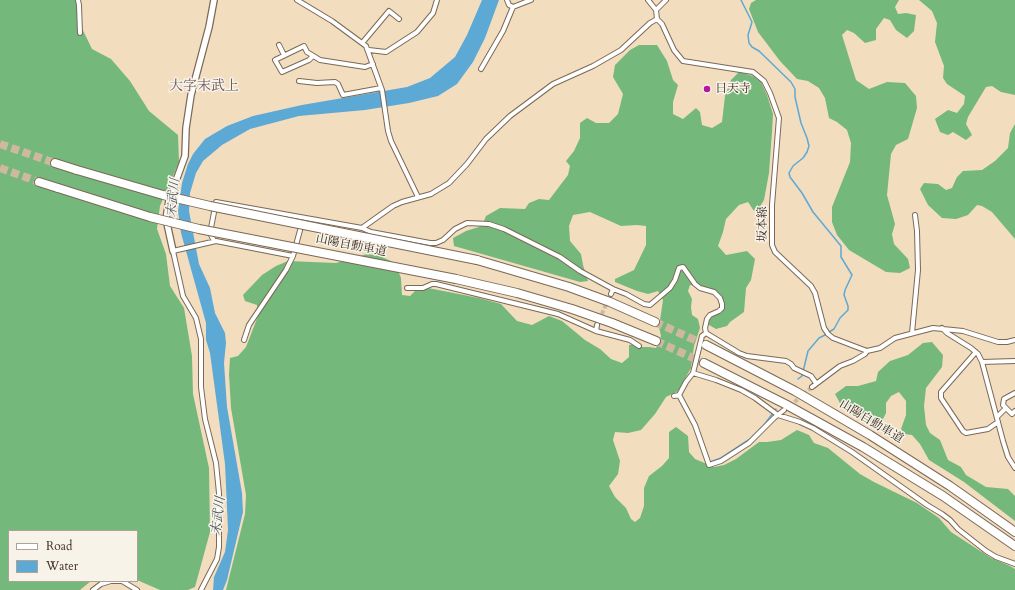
<!DOCTYPE html>
<meta charset="utf-8">
<style>
body{margin:0}
#map{position:relative;width:1015px;height:590px;overflow:hidden;background:#f3ddbf;font-family:Cardo,serif}
canvas{display:block}
.legend{position:absolute;left:8px;top:530px;width:130px;height:52px;box-sizing:border-box;background:#f7f3e8;border:1px solid #aca397;margin:0;padding:5px 7px;list-style:none;font-size:12px;color:#3b2a1e}
.legend li{display:flex;align-items:center;gap:8px;height:20px}
.legend b{width:20px;border:1px solid #aca397}
</style>
<div id="map">
<canvas width="1015" height="590"></canvas>
<ul class="legend">
<li><b style="height:5px;background:#fff"></b>Road</li>
<li><b style="height:11px;background:#5da9d5"></b>Water</li>
</ul>
</div>
<script>
const c = document.querySelector('canvas').getContext('2d');
c.lineJoin = 'round';
function fill(path, color) {
  c.fillStyle = color;
  c.fill(path, 'evenodd');
}
function shape(rows) {
  const path = new Path2D();
  for (const r of rows) {
    path.moveTo(r[0], r[1]);
    for (let i = 2; i < r.length; i += 2) path.lineTo(r[i], r[i + 1]);
  }
  return path;
}
function trace(path, color, width, dash) {
  c.strokeStyle = color;
  c.lineWidth = width;
  c.lineCap = dash ? 'butt' : 'round';
  c.setLineDash(dash || []);
  c.stroke(path);
}
function write(font, color, halo, rows, align = 'center') {
  c.font = font + ' Cardo,"Noto Serif JP",serif';
  c.lineWidth = 3;
  c.setLineDash([]);
  c.textBaseline = 'middle';
  c.strokeStyle = halo;
  c.fillStyle = color;
  for (const [text, x, y, turn = 0] of rows) {
    c.save();
    c.translate(x, y);
    c.rotate((+turn || 0) * Math.PI / 180);
    c.textAlign = isNaN(turn) ? turn : align;
    if (halo) c.strokeText(text, 0, 0);
    c.fillText(text, 0, 0);
    c.restore();
  }
}
fill(shape([
 [0,0,76,0,78,20,92,49,111,59,130,81,149,111,178,135,179,162,160,206,157,229,166,254,170,286,184,308,192,356,193,394,209,468,210,532,195,587,188,590,160,590,137,580,137,531,9,531,9,581,91,581,80,590,0,590],
 [756,0,899,0,895,7,898,14,906,13,916,15,914,31,907,38,896,30,890,20,884,18,876,29,876,40,865,43,854,33,847,30,842,35,856,80,869,89,887,82,905,83,916,96,917,108,908,139,896,145,891,154,887,195,895,224,892,234,894,244,908,259,910,268,900,273,886,272,849,250,837,235,832,222,832,207,850,162,851,143,847,130,837,122,829,118,825,98,819,88,808,81,797,79,780,61,758,32,749,9,751,3],
 [919,0,1015,0,1015,95,1001,92,992,86,986,87,968,117,966,124,972,135,966,140,953,132,948,135,940,132,935,119,948,110,957,113,964,104,965,96,947,84,943,78,944,66,935,42,937,23,932,11],
 [639,45,657,45,667,61,673,80,678,85,673,102,673,114,683,119,696,108,700,112,702,125,712,128,722,122,725,96,731,80,739,72,753,76,761,82,767,95,773,114,772,132,769,173,764,200,759,208,754,211,748,202,739,205,726,219,723,232,718,246,726,255,747,251,755,259,751,280,746,288,744,312,730,322,727,326,716,329,709,325,709,319,722,311,725,304,720,295,710,288,690,285,688,291,692,299,691,307,692,315,698,319,700,328,694,346,691,368,678,391,666,397,655,414,641,430,628,433,615,432,613,440,620,461,618,474,609,486,615,497,626,508,631,519,635,522,640,518,644,506,644,488,649,476,662,466,669,458,669,432,676,427,688,436,689,452,695,459,714,467,724,465,736,459,759,442,767,442,781,440,797,430,809,435,814,443,828,448,860,474,874,482,917,503,939,518,951,532,991,558,1010,566,1015,569,1015,590,226,590,245,514,246,495,231,408,229,374,230,358,238,356,246,347,258,316,257,305,245,301,243,295,262,275,276,266,288,261,336,263,367,254,380,256,395,263,401,278,402,295,410,296,415,291,428,288,479,298,501,304,517,321,532,325,549,316,562,321,585,340,600,349,611,359,622,363,629,357,629,345,634,344,641,347,649,347,656,348,661,336,659,327,663,300,658,291,648,294,637,291,615,282,615,279,634,270,646,245,646,226,637,225,621,226,590,212,573,215,569,226,570,241,581,254,583,265,588,281,580,282,454,246,453,238,466,231,482,226,486,216,500,208,525,209,529,203,539,199,549,200,568,175,570,166,566,161,574,151,580,138,580,123,587,118,596,123,609,123,618,114,623,94,613,77,615,65,630,50],
 [1015,124,1015,239,992,212,982,206,977,205,968,215,956,219,942,218,928,205,920,189,924,183,938,184,946,190,952,188,957,177,963,171,982,170,995,161,1008,148,1010,133],
 [932,342,943,355,942,367,926,388,924,406,926,425,930,433,940,440,948,460,961,467,966,475,986,487,1008,489,1015,496,1015,521,964,482,929,460,920,444,912,435,904,434,901,429,906,415,906,401,899,392,891,396,886,403,886,413,881,423,872,424,842,407,835,394,846,386,858,386,876,381,878,372,890,361,908,355,923,343]
]), '#74b87b');
fill(shape([
 [482,0,499,0,485,38,473,62,457,84,438,96,409,103,365,110,299,116,250,129,222,145,203,161,196,173,190,193,189,211,199,264,210,288,215,313,225,333,226,343,224,363,227,407,242,493,243,512,227,580,223,590,213,590,214,577,225,552,228,530,225,464,210,353,206,340,206,323,181,233,178,211,182,183,188,164,193,154,205,139,227,126,253,116,302,105,407,87,430,78,455,57,467,35]
]), '#5da9d5');
trace(shape([
 [741,0,752,22,748,35,749,43,752,47,759,51,791,82,795,89,795,97,801,123,807,138,809,146,807,152,803,158,793,166,789,173,790,177,802,193,813,212,841,246,841,257,852,275,845,290,844,295,848,306,848,310,840,318,834,329,829,332],
 [798,379,802,376,808,351,819,338,825,335],
 [710,462,721,458,750,439,764,425,776,409]
]), '#5da9d5', 1.5);
trace(shape([
 [597,325,608,300],
 [790,406,812,387]
]), '#ceb99f', 4, [4, 2]);
trace(shape([
 [0,144,55,163],
 [0,168,39,182],
 [655,322,706,345],
 [656,341,704,363]
]), '#ceb99f', 8, [8, 4]);
const minor = shape([
 [78,0,79,5,80,33],
 [297,0,332,21,366,46,382,90,388,131,391,141,418,197],
 [507,0,509,5,513,7,531,0],
 [648,0,656,10,657,19,662,24,674,50,683,61,753,72,764,81,770,93,779,118,772,205,772,245,775,252,811,286,815,293,824,328,828,334,833,338,867,351,880,348,895,338,933,328,963,331,998,342,1007,342,1015,340],
 [656,10,666,0],
 [363,42,389,11,399,19],
 [279,45,284,55],
 [369,50,386,52,417,32,433,13,437,0],
 [313,56,309,60,282,72,275,60,304,46,307,52,320,60,365,67,373,64],
 [481,69,503,31,513,7],
 [299,81,317,83,335,82,338,84,343,95,381,88],
 [362,228,393,206,402,202,431,194,449,183,467,164,486,139,510,116,553,84,593,66,621,50,650,23,657,19],
 [214,241,210,233,216,202,362,228,371,232,430,243,436,243,443,240,455,229,467,223,489,224,504,229,560,257,580,271,613,289],
 [407,288,423,288,432,284,436,284,558,314,596,331],
 [611,294,613,289,626,294,644,304,650,305,670,288,675,280,679,268,683,267,695,284,700,288,714,292,720,298,722,304,722,308,719,311,710,315,707,319,705,328,706,333],
 [597,325,596,331,630,340,639,346],
 [942,328,947,333,971,348,978,354,982,362,1003,441,1008,457,1015,468],
 [912,333,918,270,917,231,915,215],
 [244,340,249,325,286,270,293,256,302,223],
 [976,352,941,392,941,398,963,431,966,433,988,429,998,422],
 [982,362,1015,361],
 [693,373,716,380,741,390,755,398,778,415,800,422,813,428,852,452,927,505,942,514,950,520,958,529,986,551,996,557,1015,564],
 [812,387,840,366,853,361,865,354,867,351],
 [679,395,686,382,693,373,702,336,706,333,739,353,747,356,786,361,791,364,794,368,811,376,816,383],
 [674,396,679,395,695,425,709,465,721,461,749,443,774,418,784,410],
 [1006,408,1012,414,1015,411],
 [997,417,1006,408,1003,405,1004,399,1015,393],
 [93,590,101,584,111,581,122,581,137,590],
 [201,590,217,559,219,547,219,493,216,463,205,419,201,387,201,339,196,318,183,296,173,251,216,241,293,256]
]);
const tertiary = shape([
 [173,251,166,219,169,200,185,156,186,128,191,95,209,27,214,0]
]);
const motorway = shape([
 [55,163,77,170],
 [39,182,58,188],
 [477,260,569,287,610,302,655,322],
 [456,279,517,293,572,309,612,323,656,341],
 [706,345,795,391,870,435,950,486,1015,532],
 [704,363,785,404,863,447,943,496,1015,546]
]);
trace(minor, '#7b6956', 6);
trace(tertiary, '#7b6956', 8);
trace(motorway, '#7b6956', 10);
trace(minor, '#fff', 4);
trace(tertiary, '#fff', 5.5);
trace(motorway, '#fff', 8);
const motorwayBridge = shape([
 [77,170,163,195,210,206,477,260],
 [58,188,150,217,199,229,456,279]
]);
trace(motorwayBridge, '#7b6956', 10, []);
trace(motorwayBridge, '#fff', 8);
for (const [x, y, r, color] of [
 [707,89,4,"#b5179e"]
]) {
  const dot = new Path2D();
  dot.arc(x, y, r, 0, 2 * Math.PI);
  c.fillStyle = color;
  c.fill(dot);
  trace(dot, '#f7f3e8', 1.5);
}
write('12px', '#3b2a1e', '#f7f3e8', [
 ["日天寺",715,89]
], 'left');
write('12px', '#3b2a1e', '#f7f3e8', [
 ["坂本線",763,224,-90],
 ["山陽自動車道",351,246,11],
 ["山陽自動車道",871,422,31]
]);
write('italic 13px', '#47565e', '#f7f3e8', [
 ["末武川",174,198,-84],
 ["末武川",219,516,-83]
]);
write('14px', '#6d5258', '#f7f3e8', [
 ["大字末武上",204,87]
]);
</script>
